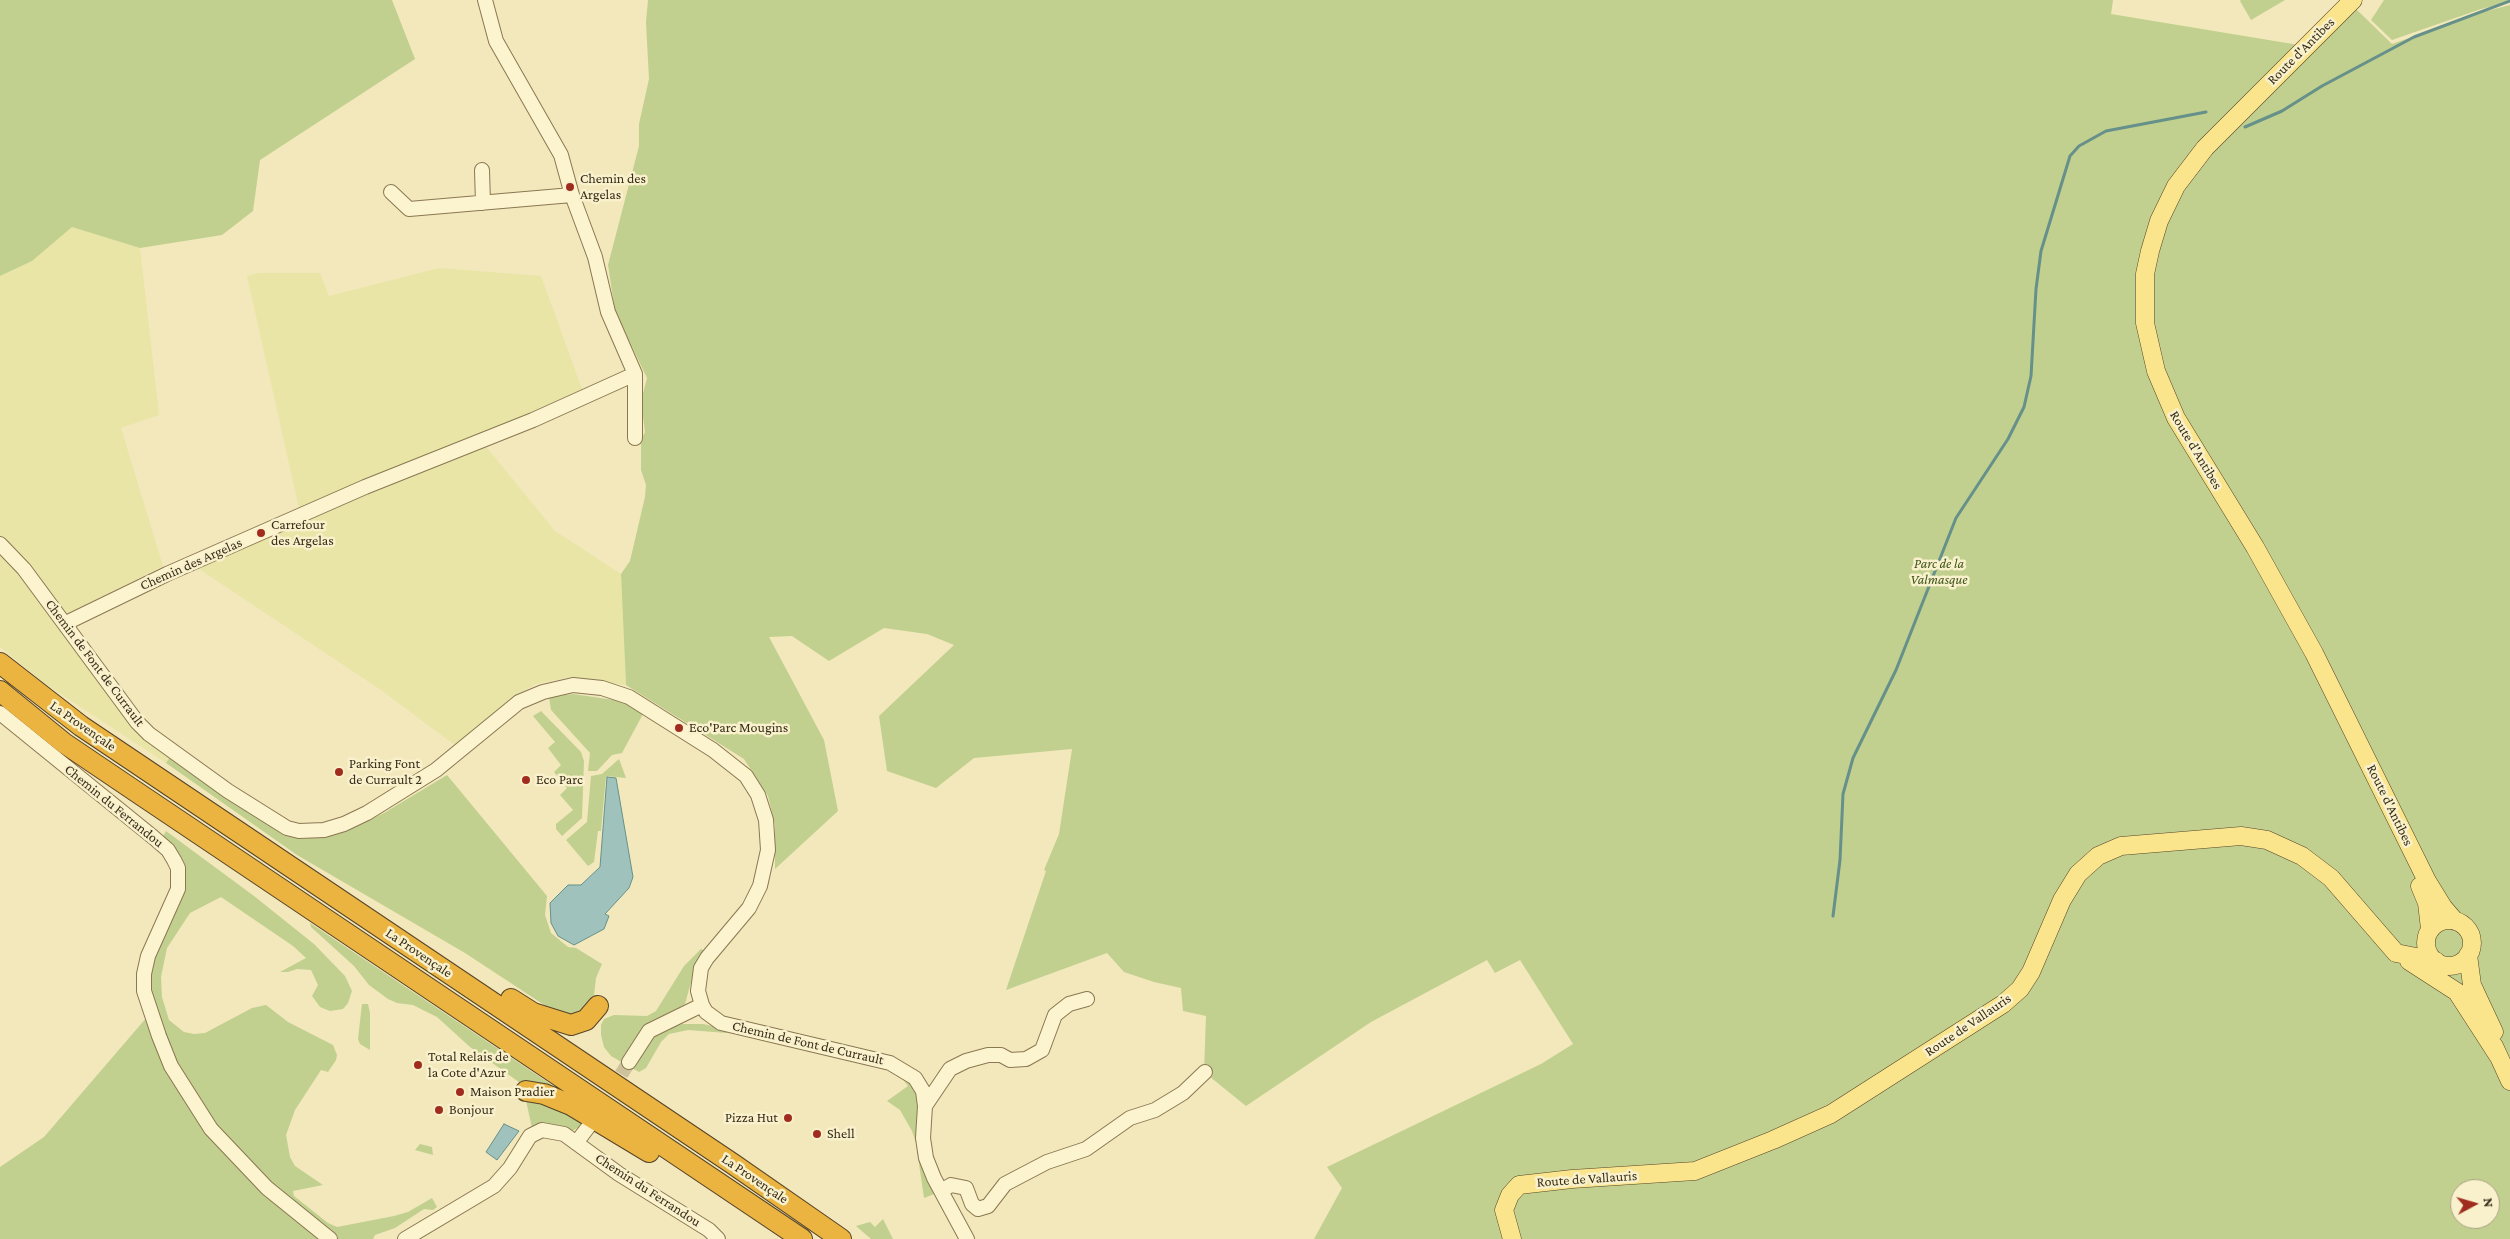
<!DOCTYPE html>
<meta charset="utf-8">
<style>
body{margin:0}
#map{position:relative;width:2510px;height:1239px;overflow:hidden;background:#f2e8bb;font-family:"Crimson Pro",serif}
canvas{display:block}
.north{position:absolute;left:2450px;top:1179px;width:50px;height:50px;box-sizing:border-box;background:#f8f1cb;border:1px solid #aba284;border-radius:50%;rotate:84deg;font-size:14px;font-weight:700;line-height:20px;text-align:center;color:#382c1a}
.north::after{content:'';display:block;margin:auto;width:18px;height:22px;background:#9f2c1e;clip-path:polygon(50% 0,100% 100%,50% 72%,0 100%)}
</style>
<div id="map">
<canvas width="2510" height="1239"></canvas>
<div class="north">N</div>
</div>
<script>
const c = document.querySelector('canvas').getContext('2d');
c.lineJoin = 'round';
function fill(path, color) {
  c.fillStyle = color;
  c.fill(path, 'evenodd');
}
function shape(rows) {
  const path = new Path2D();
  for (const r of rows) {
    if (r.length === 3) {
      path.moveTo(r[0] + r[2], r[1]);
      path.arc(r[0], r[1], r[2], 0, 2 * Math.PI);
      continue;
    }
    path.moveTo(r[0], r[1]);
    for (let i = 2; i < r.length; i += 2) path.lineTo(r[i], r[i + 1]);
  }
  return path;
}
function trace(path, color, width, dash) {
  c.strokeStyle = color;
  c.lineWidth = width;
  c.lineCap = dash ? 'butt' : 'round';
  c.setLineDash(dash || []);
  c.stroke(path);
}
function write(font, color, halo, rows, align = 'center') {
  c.font = font + ' "Crimson Pro",serif';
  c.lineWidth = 5;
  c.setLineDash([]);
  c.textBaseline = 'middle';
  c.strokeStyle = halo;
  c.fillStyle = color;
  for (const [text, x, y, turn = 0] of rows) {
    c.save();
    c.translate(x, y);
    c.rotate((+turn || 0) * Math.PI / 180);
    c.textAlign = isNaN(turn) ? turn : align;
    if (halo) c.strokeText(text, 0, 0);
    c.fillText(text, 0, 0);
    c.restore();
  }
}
fill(shape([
 [72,226,140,248,159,415,121,428,163,566,65,615,170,757,166,763,44,683,0,647,0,276,32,261],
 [439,268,541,276,582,389,480,435,484,444,555,531,621,574,626,685,570,677,536,684,516,695,456,746,381,690,193,565,300,513,247,276,258,273,320,273,329,296]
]), '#e8e5a7');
fill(shape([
 [0,0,392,0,415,59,260,160,253,211,222,235,140,248,72,227,32,261,0,276],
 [648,0,2113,0,2111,14,2317,48,2356,9,2392,44,2483,12,2510,5,2510,1239,1314,1239,1342,1188,1327,1167,1541,1064,1573,1044,1520,960,1495,973,1487,960,1371,1022,1246,1106,1204,1072,1206,1016,1183,1011,1181,988,1154,982,1124,972,1107,953,1006,990,1046,871,1044,870,1059,834,1072,749,974,758,936,788,887,771,879,716,954,645,927,634,884,628,829,661,792,636,769,637,824,740,838,811,775,869,775,825,768,796,744,759,626,685,621,574,630,561,645,497,646,485,641,470,641,440,645,432,641,401,647,378,615,311,608,265,639,146,639,124,649,79,646,22],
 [2460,1189,2490,1189,2490,1219,2460,1219],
 [2241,0,2285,0,2251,20,2240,1],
 [2384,0,2510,0,2510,2,2481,9,2392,40,2371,20],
 [573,694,628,702,643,714,622,753,612,755,597,771,588,771,590,753,551,710,549,697],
 [541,711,581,752,584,761,582,818,562,836,556,829,556,824,573,810,560,795,567,788,554,772,561,765,548,748,555,742,533,716],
 [170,757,283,835,301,839,330,835,357,826,384,813,447,775,547,896,545,915,551,933,568,947,576,948,602,964,596,978,593,1004,580,1020,558,1014,465,953,297,855,166,763],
 [619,759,626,778,606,776,601,831,598,831,594,862,588,866,566,840,587,822,591,776,602,774],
 [166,831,254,896,314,944,345,976,352,991,348,1003,343,1009,330,1011,320,1007,312,996,318,985,311,970,297,969,288,972,280,972,306,958,293,946,221,897,190,913,167,948,161,977,162,997,169,1020,184,1032,194,1034,205,1033,252,1008,266,1005,288,1022,333,1045,337,1055,336,1060,328,1072,321,1070,295,1110,286,1135,290,1157,295,1166,323,1185,293,1191,294,1196,328,1223,337,1227,394,1216,408,1212,432,1198,437,1207,433,1210,424,1209,395,1228,375,1235,373,1239,0,1239,0,1167,44,1137,153,1010,148,988,154,957,183,883,161,840],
 [310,923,552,1085,561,1090,523,1085,470,1047,437,1017,413,1005,397,1003,388,999,369,985,354,966,311,927],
 [701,949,705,951,697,960,685,1004,675,1011,642,1029,624,1059,654,1033,682,1024,703,1024,727,1029,727,1033,688,1030,669,1034,661,1042,646,1068,639,1072,611,1056,604,1047,601,1035,601,1025,604,1019,614,1015,647,1016,656,1011,684,966],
 [362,1004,368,1004,370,1013,370,1050,360,1044,358,1039],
 [898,1073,917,1086,937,1193,924,1198,916,1143,912,1131,900,1110,887,1101,908,1086],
 [525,1096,585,1119,581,1126,574,1130,569,1131,559,1125,551,1125,532,1128],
 [420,1144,432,1147,433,1155,415,1150],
 [883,1219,893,1239,871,1239,856,1226,870,1222,875,1227]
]), '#c1d08e');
const water = shape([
 [607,777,616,778,633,877,629,888,605,914,609,916,604,929,574,945,558,936,551,923,550,903,568,885,581,885,600,867,607,777],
 [504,1124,519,1131,497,1160,486,1152,504,1124]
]);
fill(water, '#9fc2bc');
trace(water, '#66908a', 1);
trace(shape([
 [2245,127,2282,111,2322,86,2414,37,2510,1],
 [1833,916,1840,860,1843,794,1853,758,1896,670,1956,518,2008,439,2024,407,2031,376,2036,289,2041,251,2070,156,2079,146,2106,131,2206,112]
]), '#66908a', 3);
trace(shape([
 [599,1110,629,1062]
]), '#cdc29b', 14, [14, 7]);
const minor = shape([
 [482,170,483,203],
 [391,192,409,209,572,195],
 [635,374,635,438],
 [0,544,24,569,137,722,149,734,228,791,287,828,299,831,324,830,344,824,367,813,436,770,519,702,543,692,573,685,602,688,629,697,713,750,746,776,758,795,766,820,768,850,760,886,749,908,707,958,701,968,698,991,702,1005,706,1012,721,1023,890,1063,915,1078,923,1091,925,1106,923,1138,926,1158,934,1178,967,1239],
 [66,623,167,574,365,487,533,420,635,374,608,312,595,257,572,195,561,155,496,41,485,0],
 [0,713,153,837,168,850,174,860,178,868,178,889,148,956,144,974,144,991,159,1036,171,1066,211,1129,267,1188,330,1239],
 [629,1062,649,1031,702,1005],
 [925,1106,950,1069,966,1061,988,1055,1001,1055,1010,1060,1026,1059,1042,1050,1055,1015,1069,1004,1087,999],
 [576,1143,589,1126],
 [941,1191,951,1185,966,1188,972,1204,978,1209,988,1206,1005,1184,1047,1162,1086,1149,1130,1118,1155,1110,1183,1093,1205,1072],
 [405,1239,494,1186,510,1168,530,1136,542,1130,564,1134,619,1174,709,1230,718,1239]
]);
const major = shape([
 [2353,0,2205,148,2176,186,2159,221,2150,251,2145,274,2145,323,2156,371,2176,418,2255,547,2314,653,2427,881,2443,907,2455,921],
 [2420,886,2427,903,2430,929],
 [2449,943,23],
 [2468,955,2472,985,2494,1032],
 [2409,961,2457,992,2499,1057],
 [2494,1046,2510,1081],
 [1512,1239,1504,1210,1510,1195,1519,1185,1572,1179,1695,1171,1773,1140,1831,1114,2003,1004,2020,989,2031,972,2062,900,2078,874,2098,856,2121,846,2241,836,2267,840,2302,856,2331,878,2396,953,2436,961]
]);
const highway = shape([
 [0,663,81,726,733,1164,841,1239],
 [0,691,64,743,141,795,802,1239],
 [511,999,533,1013,571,1025,586,1020,598,1006],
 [526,1091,544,1094,571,1105,649,1152]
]);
trace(minor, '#8a7753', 16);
trace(major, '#574428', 19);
trace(highway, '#574428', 22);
trace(minor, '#fcf4ce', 14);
trace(major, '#fae58d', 18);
trace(highway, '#ebb441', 20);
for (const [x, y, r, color] of [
 [570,187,5,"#9f2c1e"],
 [261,533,5,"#9f2c1e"],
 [679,728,5,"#9f2c1e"],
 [339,772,5,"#9f2c1e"],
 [526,780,5,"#9f2c1e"],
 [418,1065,5,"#9f2c1e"],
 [460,1092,5,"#9f2c1e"],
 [439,1110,5,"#9f2c1e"],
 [788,1118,5,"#9f2c1e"],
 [817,1134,5,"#9f2c1e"]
]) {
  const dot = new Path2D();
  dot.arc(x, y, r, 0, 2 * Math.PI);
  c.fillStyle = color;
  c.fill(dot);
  trace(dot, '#f8f1cb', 2);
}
write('14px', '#382c1a', '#f8f1cb', [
 ["Route d'Antibes",2301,51,-45],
 ["Route d'Antibes",2196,450,59],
 ["Chemin des Argelas",191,564,-24],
 ["Chemin de Font de Currault",95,663,53],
 ["La Provençale",83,726,35],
 ["Route d'Antibes",2390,805,64],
 ["Chemin du Ferrandou",114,806,39],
 ["La Provençale",419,953,34],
 ["Route de Vallauris",1968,1025,-34],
 ["Chemin de Font de Currault",808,1043,13],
 ["La Provençale",755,1179,34],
 ["Route de Vallauris",1587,1179,-4],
 ["Chemin du Ferrandou",648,1190,33]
]);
write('14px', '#382c1a', '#f8f1cb', [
 ["Chemin des",580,179],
 ["Argelas",580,195],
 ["Carrefour",271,525],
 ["des Argelas",271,541],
 ["Eco'Parc Mougins",689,728],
 ["Parking Font",349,764],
 ["de Currault 2",349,780],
 ["Eco Parc",536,780],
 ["Total Relais de",428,1057],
 ["la Cote d'Azur",428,1073],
 ["Maison Pradier",470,1092],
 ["Bonjour",449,1110],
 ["Pizza Hut",778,1118,"right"],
 ["Shell",827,1134]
], 'left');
write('italic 14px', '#41561e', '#f8f1cb', [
 ["Parc de la",1939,564],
 ["Valmasque",1939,580]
]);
</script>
